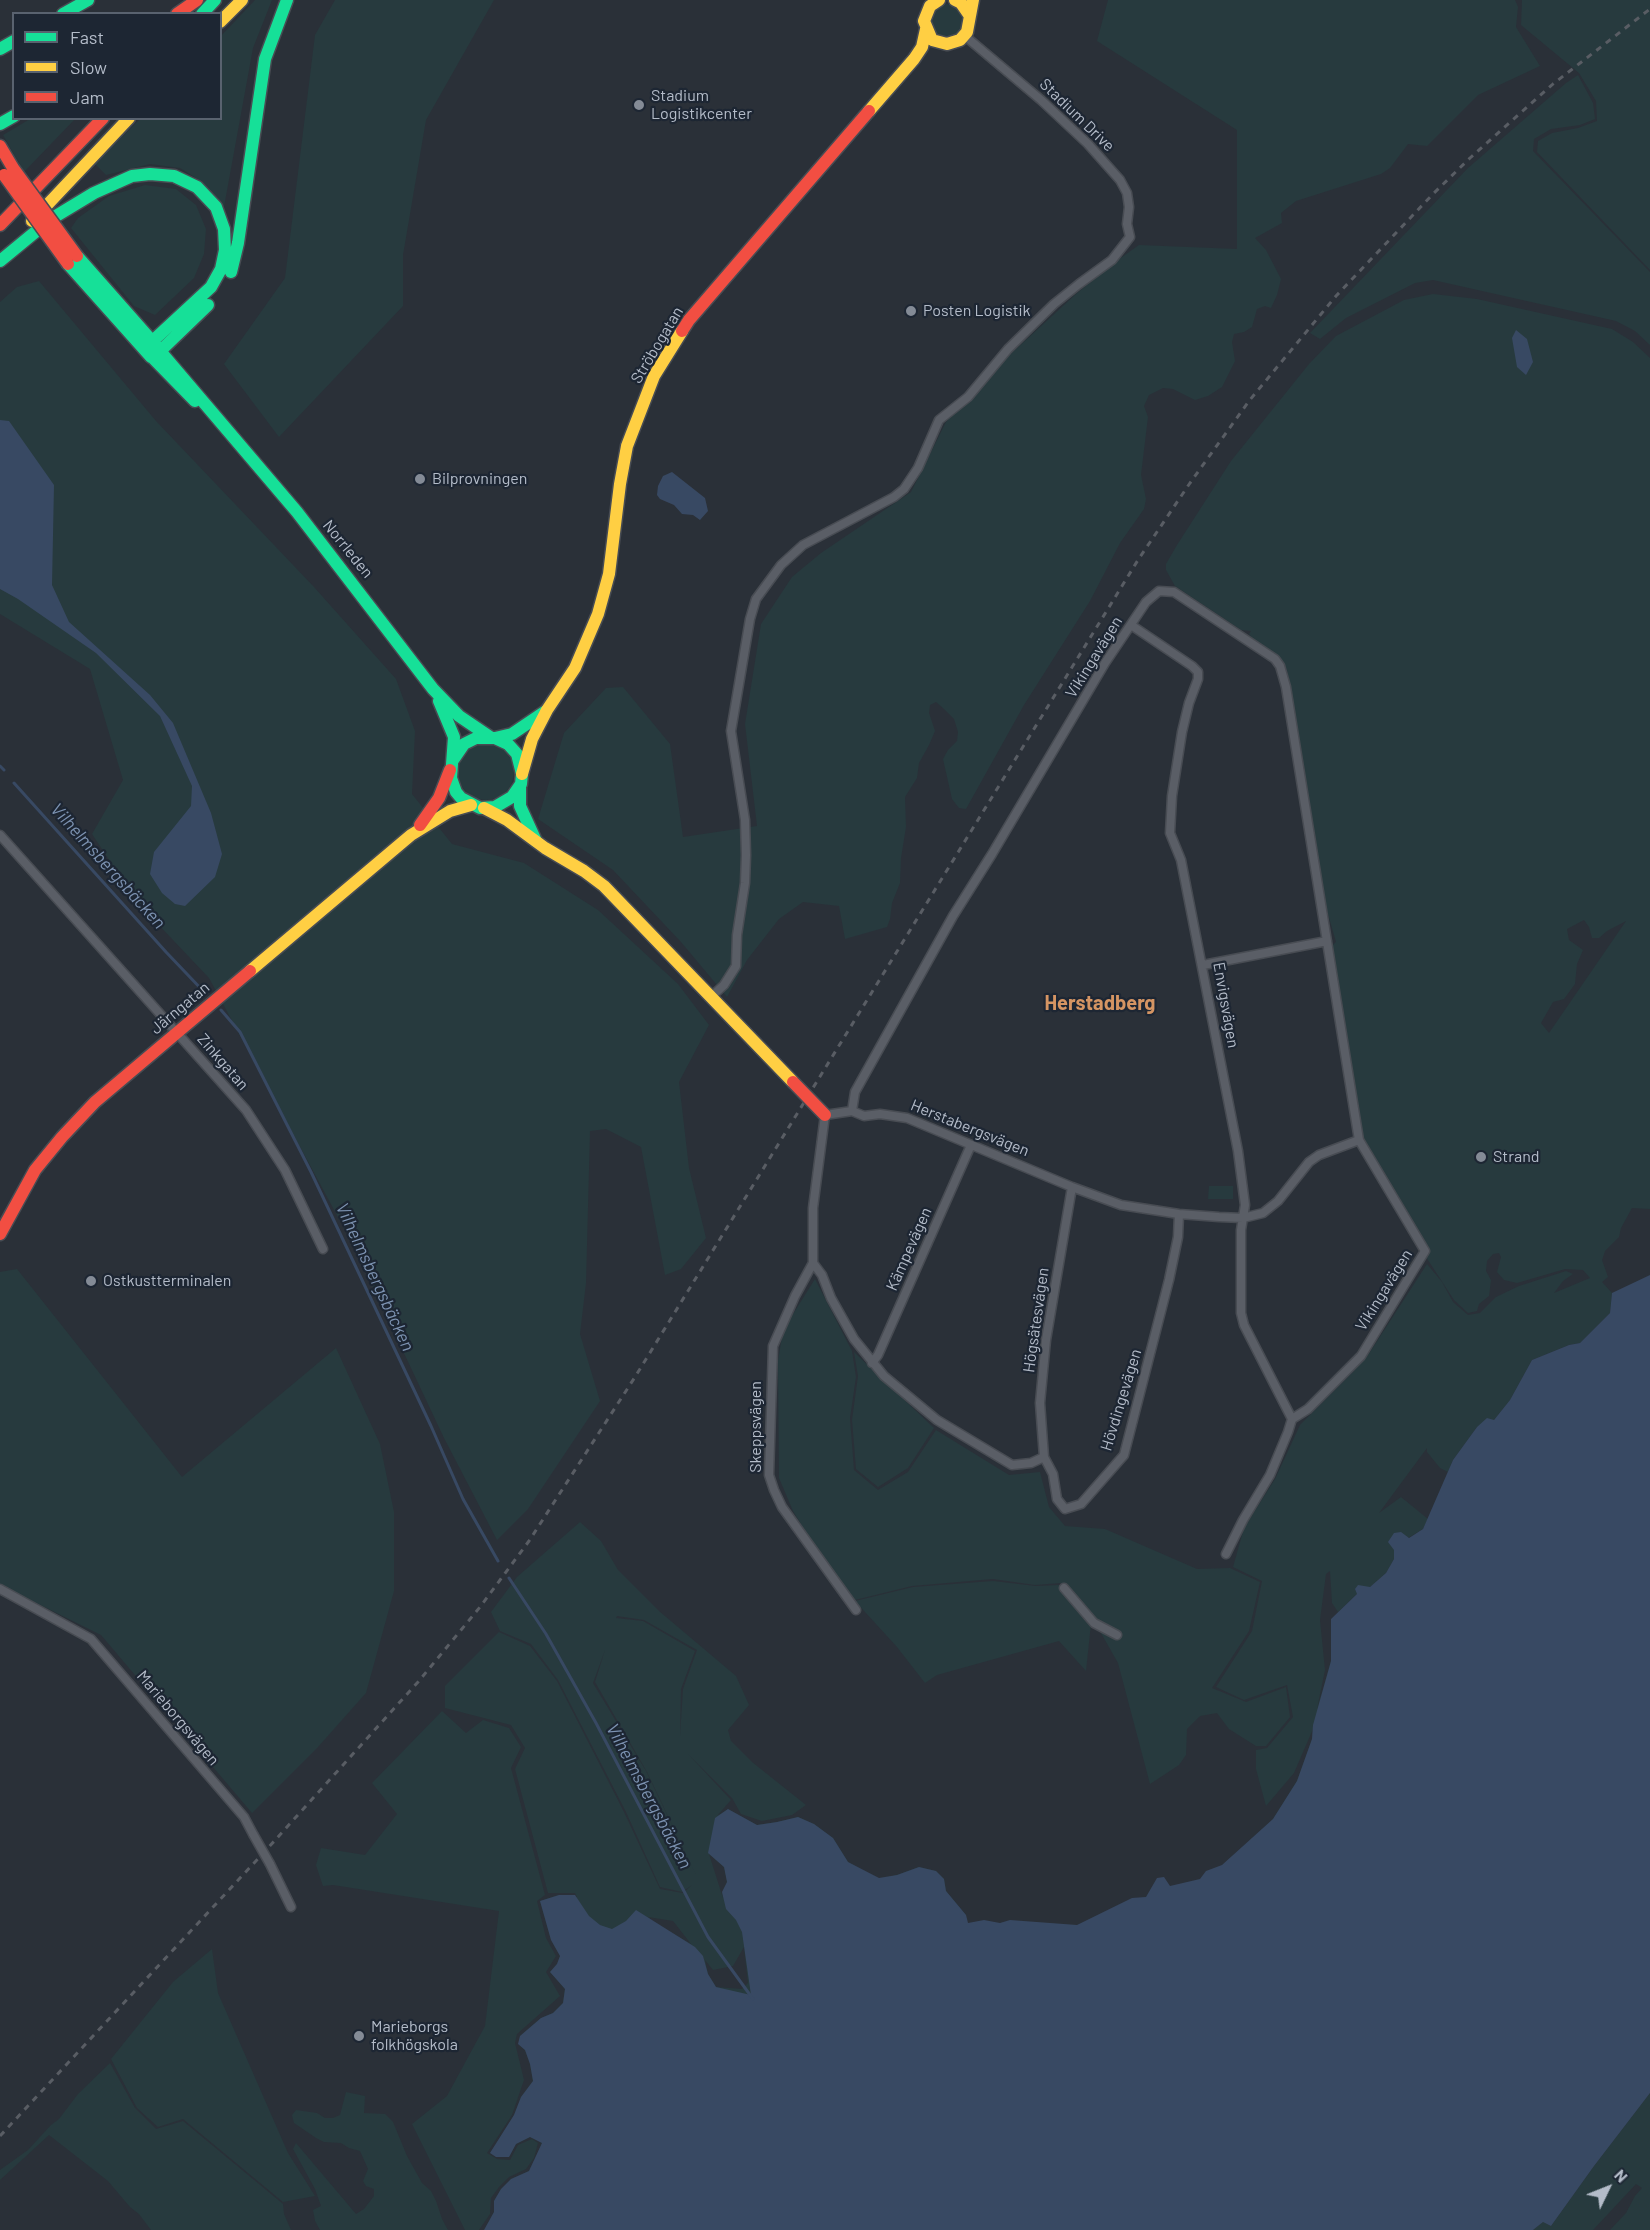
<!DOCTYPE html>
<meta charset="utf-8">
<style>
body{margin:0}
#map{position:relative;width:1650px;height:2230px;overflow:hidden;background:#2a3038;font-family:Barlow,sans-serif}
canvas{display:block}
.legend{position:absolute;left:12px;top:12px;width:210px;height:108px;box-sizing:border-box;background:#1d2633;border:2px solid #59626f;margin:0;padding:8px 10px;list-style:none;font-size:18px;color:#b4bcc9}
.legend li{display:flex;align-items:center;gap:12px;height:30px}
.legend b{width:30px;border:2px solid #59626f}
.north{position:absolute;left:1578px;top:2158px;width:60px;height:60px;-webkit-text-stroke:4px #1d2633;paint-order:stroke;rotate:47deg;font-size:16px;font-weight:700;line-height:24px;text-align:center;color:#b4bcc9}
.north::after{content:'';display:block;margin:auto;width:21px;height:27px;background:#b4bcc9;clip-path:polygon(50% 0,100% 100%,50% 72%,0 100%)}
</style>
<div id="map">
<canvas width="1650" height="2230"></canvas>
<ul class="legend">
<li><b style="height:8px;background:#16e098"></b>Fast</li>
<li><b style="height:8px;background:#ffcf43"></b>Slow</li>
<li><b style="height:8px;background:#f24e42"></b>Jam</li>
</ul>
<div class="north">N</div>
</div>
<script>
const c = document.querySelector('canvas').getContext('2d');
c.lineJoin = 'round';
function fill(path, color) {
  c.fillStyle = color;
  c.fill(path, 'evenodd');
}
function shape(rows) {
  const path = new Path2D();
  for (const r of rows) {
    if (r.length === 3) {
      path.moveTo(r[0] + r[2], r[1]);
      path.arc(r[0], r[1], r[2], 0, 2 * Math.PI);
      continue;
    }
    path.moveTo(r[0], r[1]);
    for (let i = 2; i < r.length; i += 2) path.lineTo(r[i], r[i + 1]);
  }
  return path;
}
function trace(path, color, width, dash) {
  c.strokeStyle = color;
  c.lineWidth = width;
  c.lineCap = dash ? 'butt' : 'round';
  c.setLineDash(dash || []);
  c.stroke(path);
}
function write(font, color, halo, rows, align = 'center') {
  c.font = font + ' Barlow,sans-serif';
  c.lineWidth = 4.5;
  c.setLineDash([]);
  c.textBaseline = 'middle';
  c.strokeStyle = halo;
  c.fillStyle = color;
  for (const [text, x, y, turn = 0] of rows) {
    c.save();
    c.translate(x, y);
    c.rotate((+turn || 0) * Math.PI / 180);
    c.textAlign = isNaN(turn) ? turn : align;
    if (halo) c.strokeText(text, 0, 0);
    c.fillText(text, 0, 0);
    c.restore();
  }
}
fill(shape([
 [255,0,272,0,253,48,224,207,199,180,180,168,150,164,106,175,95,164,140,119,220,118,221,36],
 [335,0,494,0,426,120,403,255,403,306,279,437,224,364,285,278,315,35],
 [1108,0,1515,0,1518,7,1516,27,1540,66,1478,95,1427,146,1408,144,1390,168,1381,174,1296,201,1281,213,1282,223,1255,238,1266,250,1281,279,1277,295,1271,308,1265,306,1257,309,1252,327,1244,332,1234,334,1232,342,1235,361,1222,387,1208,396,1195,400,1173,389,1163,388,1149,395,1144,406,1148,417,1141,475,1146,499,1144,509,1120,543,1090,601,1024,705,966,809,959,808,952,799,943,759,948,750,957,741,958,732,954,719,943,708,936,702,930,705,929,713,935,731,929,745,919,763,917,778,905,797,906,827,901,858,900,883,892,903,890,919,887,927,845,939,839,906,803,902,779,919,747,960,727,997,681,942,613,870,538,819,564,733,606,688,623,687,670,744,683,837,757,826,745,724,761,624,792,577,821,553,911,492,946,422,991,372,1076,294,1115,262,1139,245,1237,249,1237,130,1097,41],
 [1522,0,1650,0,1650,270,1537,152,1538,141,1552,133,1578,128,1597,121,1596,101,1579,73,1521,25],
 [947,21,17],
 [1578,75,1593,103,1595,119,1580,125,1551,129,1534,139,1533,151,1650,272,1650,345,1635,331,1616,321,1433,280,1415,283,1346,318,1320,339,1310,333,1468,168,1566,83],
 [30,119,75,119,24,172,3,135],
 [145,185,176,189,196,205,206,229,204,254,194,278,155,315,134,306,71,228,78,218,109,196],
 [39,281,156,421,314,587,396,679,415,731,412,794,452,844,524,863,598,910,678,984,709,1025,679,1082,689,1168,706,1238,681,1269,665,1275,641,1147,606,1129,590,1131,586,1283,580,1334,600,1401,528,1509,497,1540,444,1438,353,1245,209,978,137,902,92,834,123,780,90,669,0,614,0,302,17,287],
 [1433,294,1477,299,1612,329,1633,342,1650,358,1650,1209,1632,1208,1621,1228,1619,1237,1605,1251,1602,1260,1608,1277,1602,1282,1612,1293,1610,1313,1580,1343,1569,1345,1532,1360,1510,1400,1494,1420,1477,1427,1453,1460,1448,1472,1440,1468,1427,1452,1427,1448,1379,1513,1401,1497,1428,1519,1423,1529,1408,1538,1394,1550,1394,1559,1386,1573,1370,1587,1357,1594,1338,1612,1332,1603,1330,1571,1326,1574,1320,1620,1325,1670,1317,1709,1331,1661,1331,1634,1349,1746,1273,1819,1297,1781,1312,1739,1313,1729,1294,1773,1266,1806,1256,1769,1256,1750,1267,1748,1293,1717,1287,1685,1244,1700,1216,1687,1252,1631,1262,1581,1233,1567,1244,1528,1275,1479,1300,1425,1353,1372,1370,1352,1427,1264,1442,1282,1453,1302,1468,1315,1480,1313,1496,1297,1519,1286,1566,1271,1573,1274,1563,1281,1554,1293,1590,1278,1583,1270,1565,1269,1517,1283,1504,1280,1497,1272,1501,1257,1499,1253,1493,1254,1487,1261,1486,1271,1491,1280,1489,1296,1479,1304,1477,1311,1468,1313,1454,1300,1426,1257,1359,1138,1332,946,1336,942,1326,907,1287,670,1282,661,1253,640,1249,634,1251,631,1241,630,1175,586,1166,570,1166,564,1177,545,1231,461,1309,364,1336,336,1404,300],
 [1584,920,1589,927,1592,938,1599,938,1607,931,1626,921,1549,1033,1541,1023,1553,1002,1564,999,1575,984,1577,964,1583,950,1569,940,1567,929],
 [486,772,28],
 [1209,1186,1233,1186,1233,1199,1208,1199],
 [17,1269,182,1477,336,1348,380,1444,394,1512,394,1591,366,1693,318,1747,252,1813,101,1635,0,1585,0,1272],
 [815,1279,852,1351,856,1377,850,1418,854,1470,878,1490,908,1472,936,1430,1009,1475,1040,1472,1049,1507,1065,1526,1105,1529,1197,1569,1230,1568,1260,1582,1249,1631,1212,1688,1246,1702,1286,1687,1290,1717,1266,1746,1256,1746,1229,1729,1217,1713,1200,1716,1187,1729,1186,1755,1179,1765,1150,1784,1118,1663,1093,1619,1075,1594,1061,1583,1035,1585,993,1579,912,1586,855,1600,813,1544,793,1511,779,1478,778,1361,783,1330],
 [854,1352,934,1428,908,1468,878,1487,856,1469,852,1420,858,1376],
 [580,1522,601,1541,618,1570,659,1611,736,1676,749,1705,728,1730,731,1741,752,1762,806,1805,792,1815,762,1821,741,1814,732,1798,688,1754,731,1800,717,1816,728,1809,757,1825,777,1822,798,1817,814,1824,833,1838,848,1862,879,1879,897,1875,919,1867,936,1871,944,1879,946,1891,966,1915,484,2230,494,2212,494,2201,501,2189,511,2179,529,2171,542,2143,530,2137,516,2144,509,2157,496,2157,490,2153,514,2115,521,2097,533,2081,530,2064,525,2050,520,2045,520,2036,541,2018,553,2013,563,2003,565,1989,550,1972,557,1964,560,1956,551,1940,540,1901,559,1895,577,1897,575,1893,548,1893,515,1769,525,1748,511,1725,445,1708,445,1686,499,1632,530,1646,557,1681,624,1812,660,1889,683,1893,692,1885,682,1892,660,1887,626,1812,558,1680,531,1644,500,1631,491,1612,517,1577],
 [617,1616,644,1620,697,1650,683,1689,680,1736,681,1689,695,1651,643,1621,616,1618],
 [605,1650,595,1682,647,1772,698,1879,646,1771,593,1683],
 [709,1854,724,1867,727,1882,722,1892,723,1898],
 [648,1917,673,1921,691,1944,658,1925],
 [744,1947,748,1983,742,1989,716,1987,708,1974,705,1960,713,1970,733,1966],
 [993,1581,1036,1586,1060,1585,1091,1624,1086,1671,1059,1641,937,1675,925,1683,897,1647,855,1601,913,1587],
 [442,1711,466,1733,483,1720,509,1728,521,1747,511,1768,545,1895,537,1901,546,1938,556,1956,546,1972,560,1996,517,2034,515,2043,524,2080,512,2115,487,2153,497,2159,510,2160,518,2145,532,2139,538,2143,534,2158,526,2169,509,2177,499,2187,491,2198,490,2214,479,2230,465,2230,412,2124,447,2096,485,2026,499,1911,333,1885,323,1886,316,1865,321,1848,365,1855,397,1814,372,1783],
 [212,1949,218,1993,288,2153,315,2196,283,2202,183,2119,158,2127,137,2108,111,2059,173,1982],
 [110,2063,135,2108,156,2129,183,2121,283,2204,284,2214,291,2230,151,2230,139,2214,130,2207,108,2181,49,2135,0,2180,0,2170,28,2150,51,2125,59,2119,78,2094],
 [346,2092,365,2096,364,2113,385,2114,393,2122,407,2156,422,2183,431,2191,436,2201,442,2219,448,2230,320,2230,315,2221,313,2210,321,2206,315,2189,293,2149,296,2143,356,2214,364,2209,374,2196,374,2189,366,2186,363,2181,368,2169,360,2151,349,2148,341,2143,324,2142,316,2138,294,2123,292,2115,296,2110,317,2113,325,2118,333,2118,340,2115],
 [1650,2093,1650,2230,1610,2230,1626,2213,1635,2196,1642,2188,1636,2184,1593,2230,1533,2230,1543,2222,1551,2226,1594,2166]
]), '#273a3e');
fill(shape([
 [1516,330,1527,339,1533,362,1526,375,1517,367,1512,338],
 [0,420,9,421,54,485,52,585,69,622,150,695,173,723,211,813,222,854,215,877,185,906,175,904,162,893,150,874,154,852,191,806,192,786,160,716,96,653,18,599,0,589],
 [672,472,705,498,708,511,700,520,693,515,682,514,674,505,660,499,657,495,658,486,663,476],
 [1650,1275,1650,2093,1594,2166,1551,2226,1543,2222,1533,2230,484,2230,494,2212,494,2201,501,2189,511,2179,529,2171,542,2143,530,2137,516,2144,509,2157,496,2157,490,2153,514,2115,521,2097,533,2081,530,2064,525,2050,518,2044,520,2036,541,2018,553,2013,563,2003,565,1989,550,1972,557,1964,560,1956,551,1940,540,1901,559,1895,575,1895,589,1916,600,1925,612,1929,626,1921,636,1910,695,1947,703,1956,708,1974,716,1987,751,1995,742,1932,736,1920,726,1909,722,1892,727,1882,724,1867,708,1853,715,1818,728,1809,757,1825,777,1822,798,1817,814,1824,833,1838,848,1862,879,1878,897,1875,919,1867,936,1871,944,1879,946,1891,966,1915,968,1923,984,1920,1000,1923,1010,1920,1077,1925,1132,1898,1146,1897,1157,1878,1164,1877,1170,1886,1200,1879,1206,1871,1222,1865,1273,1819,1297,1781,1312,1739,1313,1725,1331,1661,1331,1619,1357,1594,1355,1589,1358,1585,1370,1587,1386,1573,1394,1559,1394,1550,1388,1542,1394,1533,1401,1532,1409,1538,1423,1529,1453,1460,1477,1427,1487,1418,1494,1420,1510,1400,1532,1360,1569,1345,1580,1343,1610,1313,1612,1293]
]), '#384963');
trace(shape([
 [0,766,4,770],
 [14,783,166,952,206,994],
 [221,1010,240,1032,311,1172,431,1426,463,1499,498,1561],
 [509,1578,546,1634,596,1723,708,1937,753,1999]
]), '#384963', 3);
const street = shape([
 [1131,625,1192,666,1198,672,1198,679,1189,703,1182,732,1172,796,1170,833,1181,860,1238,1151,1245,1205,1241,1230,1241,1313,1244,1325,1292,1419],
 [0,835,246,1110,285,1170,323,1249],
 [1203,965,1327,941],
 [712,996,724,985,736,966,737,935,745,883,746,855,745,820,731,731,750,619,756,599,781,565,803,545,894,497,904,489,918,468,939,420,968,397,1008,349,1054,304,1079,284,1112,260,1130,237,1127,224,1129,207,1127,193,1120,180,1088,144,1041,100,965,36],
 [852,1111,855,1092,953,916,992,854,1105,663,1146,602,1159,591,1174,592,1275,659,1280,666,1286,687,1359,1140,1425,1251,1361,1356,1308,1409,1292,1419,1288,1432,1270,1475,1243,1520,1226,1554],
 [1179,1214,1178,1237,1169,1280,1124,1455,1081,1504,1065,1509,1057,1499,1053,1474,1044,1457,1031,1463,1012,1465,937,1420,884,1376,854,1339,831,1298,822,1275,813,1263,813,1208,825,1115,852,1111,864,1116,880,1114,907,1118,1072,1187,1121,1205,1179,1214,1219,1217,1243,1218,1263,1213,1278,1201,1309,1162,1319,1155,1359,1140],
 [813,1263,795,1296,773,1346,769,1475,774,1490,782,1507,856,1610],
 [872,1363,878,1355,971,1145],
 [1044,1457,1040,1403,1046,1340,1072,1187],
 [1064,1588,1094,1623,1117,1635],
 [0,1589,91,1639,244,1817,253,1834],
 [270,1864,291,1907]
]);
const fast = shape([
 [63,14,88,0],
 [202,14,215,0],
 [0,49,14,41],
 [0,124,14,116],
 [77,256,159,349],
 [0,261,51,219,94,193,132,176,150,174,174,176,197,187,216,207,224,229,225,250,221,269,211,287,144,349],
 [68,264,151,357],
 [231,272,238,243,265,59,287,0],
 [160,351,297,512,433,689,459,716,490,737],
 [153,358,195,401],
 [153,358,208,305],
 [439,701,454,737,451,778,456,792,461,798,480,808,495,807,512,797,521,784,522,774,517,754,508,744,495,738,476,738,464,744,453,760],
 [495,738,512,734,546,711],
 [520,787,520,806,536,841]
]);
const slow = shape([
 [939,0,930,6,924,21,932,40,947,44,960,40,967,32,973,0],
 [955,0,961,3,970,16],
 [220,22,242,0],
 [869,111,914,59,922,47,926,29],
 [32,221,129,118],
 [522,774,532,739,547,710,575,668,598,614,609,574,620,484,627,446,654,376,682,331],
 [484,808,507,820,545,848,584,871,604,886,793,1082],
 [250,971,411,835,450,811,471,805]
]);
const jam = shape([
 [177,14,197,0],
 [0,146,13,168],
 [0,225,103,118],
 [682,331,689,320,869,111],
 [420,825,439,798,450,770],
 [0,1234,35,1170,62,1137,95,1102,250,971]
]);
trace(street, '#484c53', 11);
trace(fast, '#484c53', 15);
trace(slow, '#484c53', 15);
trace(jam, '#484c53', 15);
trace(street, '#5a5e66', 8);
trace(fast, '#16e098', 12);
trace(slow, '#ffcf43', 12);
trace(jam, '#f24e42', 12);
trace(shape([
 [0,2136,268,1848,418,1682,480,1607,529,1541,635,1377,1138,560,1190,483,1249,401,1336,296,1433,194,1470,158,1553,84,1650,9]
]), '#595d64', 3, [6, 6]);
const streetBridge = shape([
 [253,1834,270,1864]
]);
const jamBridge = shape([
 [13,168,77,256],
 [4,175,68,264],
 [793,1082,825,1115]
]);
trace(streetBridge, '#484c53', 11, []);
trace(jamBridge, '#484c53', 15, []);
trace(streetBridge, '#5a5e66', 8);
trace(jamBridge, '#f24e42', 12);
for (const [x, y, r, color] of [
 [639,105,6,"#848b96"],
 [911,311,6,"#848b96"],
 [420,479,6,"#848b96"],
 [1481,1157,6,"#848b96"],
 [91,1281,6,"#848b96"],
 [359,2036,6,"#848b96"]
]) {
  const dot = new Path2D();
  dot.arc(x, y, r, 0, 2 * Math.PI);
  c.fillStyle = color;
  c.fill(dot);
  trace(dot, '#1d2633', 2);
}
write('16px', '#b4bcc9', '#1d2633', [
 ["Stadium",651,96],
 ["Logistikcenter",651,114],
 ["Posten Logistik",923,311],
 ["Bilprovningen",432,479],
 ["Strand",1493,1157],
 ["Ostkustterminalen",103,1281],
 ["Marieborgs",371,2027],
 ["folkhögskola",371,2045]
], 'left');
write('16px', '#b4bcc9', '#1d2633', [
 ["Stadium Drive",1077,115,44],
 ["Ströbogatan",657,345,-59],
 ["Norrleden",348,549,51],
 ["Vikingavägen",1094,657,-58],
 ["Envigsvägen",1226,1005,80],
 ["Järngatan",180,1008,-40],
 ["Zinkgatan",223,1062,49],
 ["Herstabergsvägen",970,1128,22],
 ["Kämpevägen",909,1249,-66],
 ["Vikingavägen",1384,1290,-58],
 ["Högsätesvägen",1036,1320,-82],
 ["Hövdingevägen",1121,1400,-73],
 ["Skeppsvägen",756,1427,-90],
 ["Marieborgsvägen",178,1718,50]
]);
write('italic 18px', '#7c92b1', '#1d2633', [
 ["Vilhelmsbergsbäcken",108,866,48],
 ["Vilhelmsbergsbäcken",375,1277,65],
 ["Vilhelmsbergsbäcken",649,1796,62]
]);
write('bold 20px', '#d59563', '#1d2633', [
 ["Herstadberg",1100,1003]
]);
</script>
